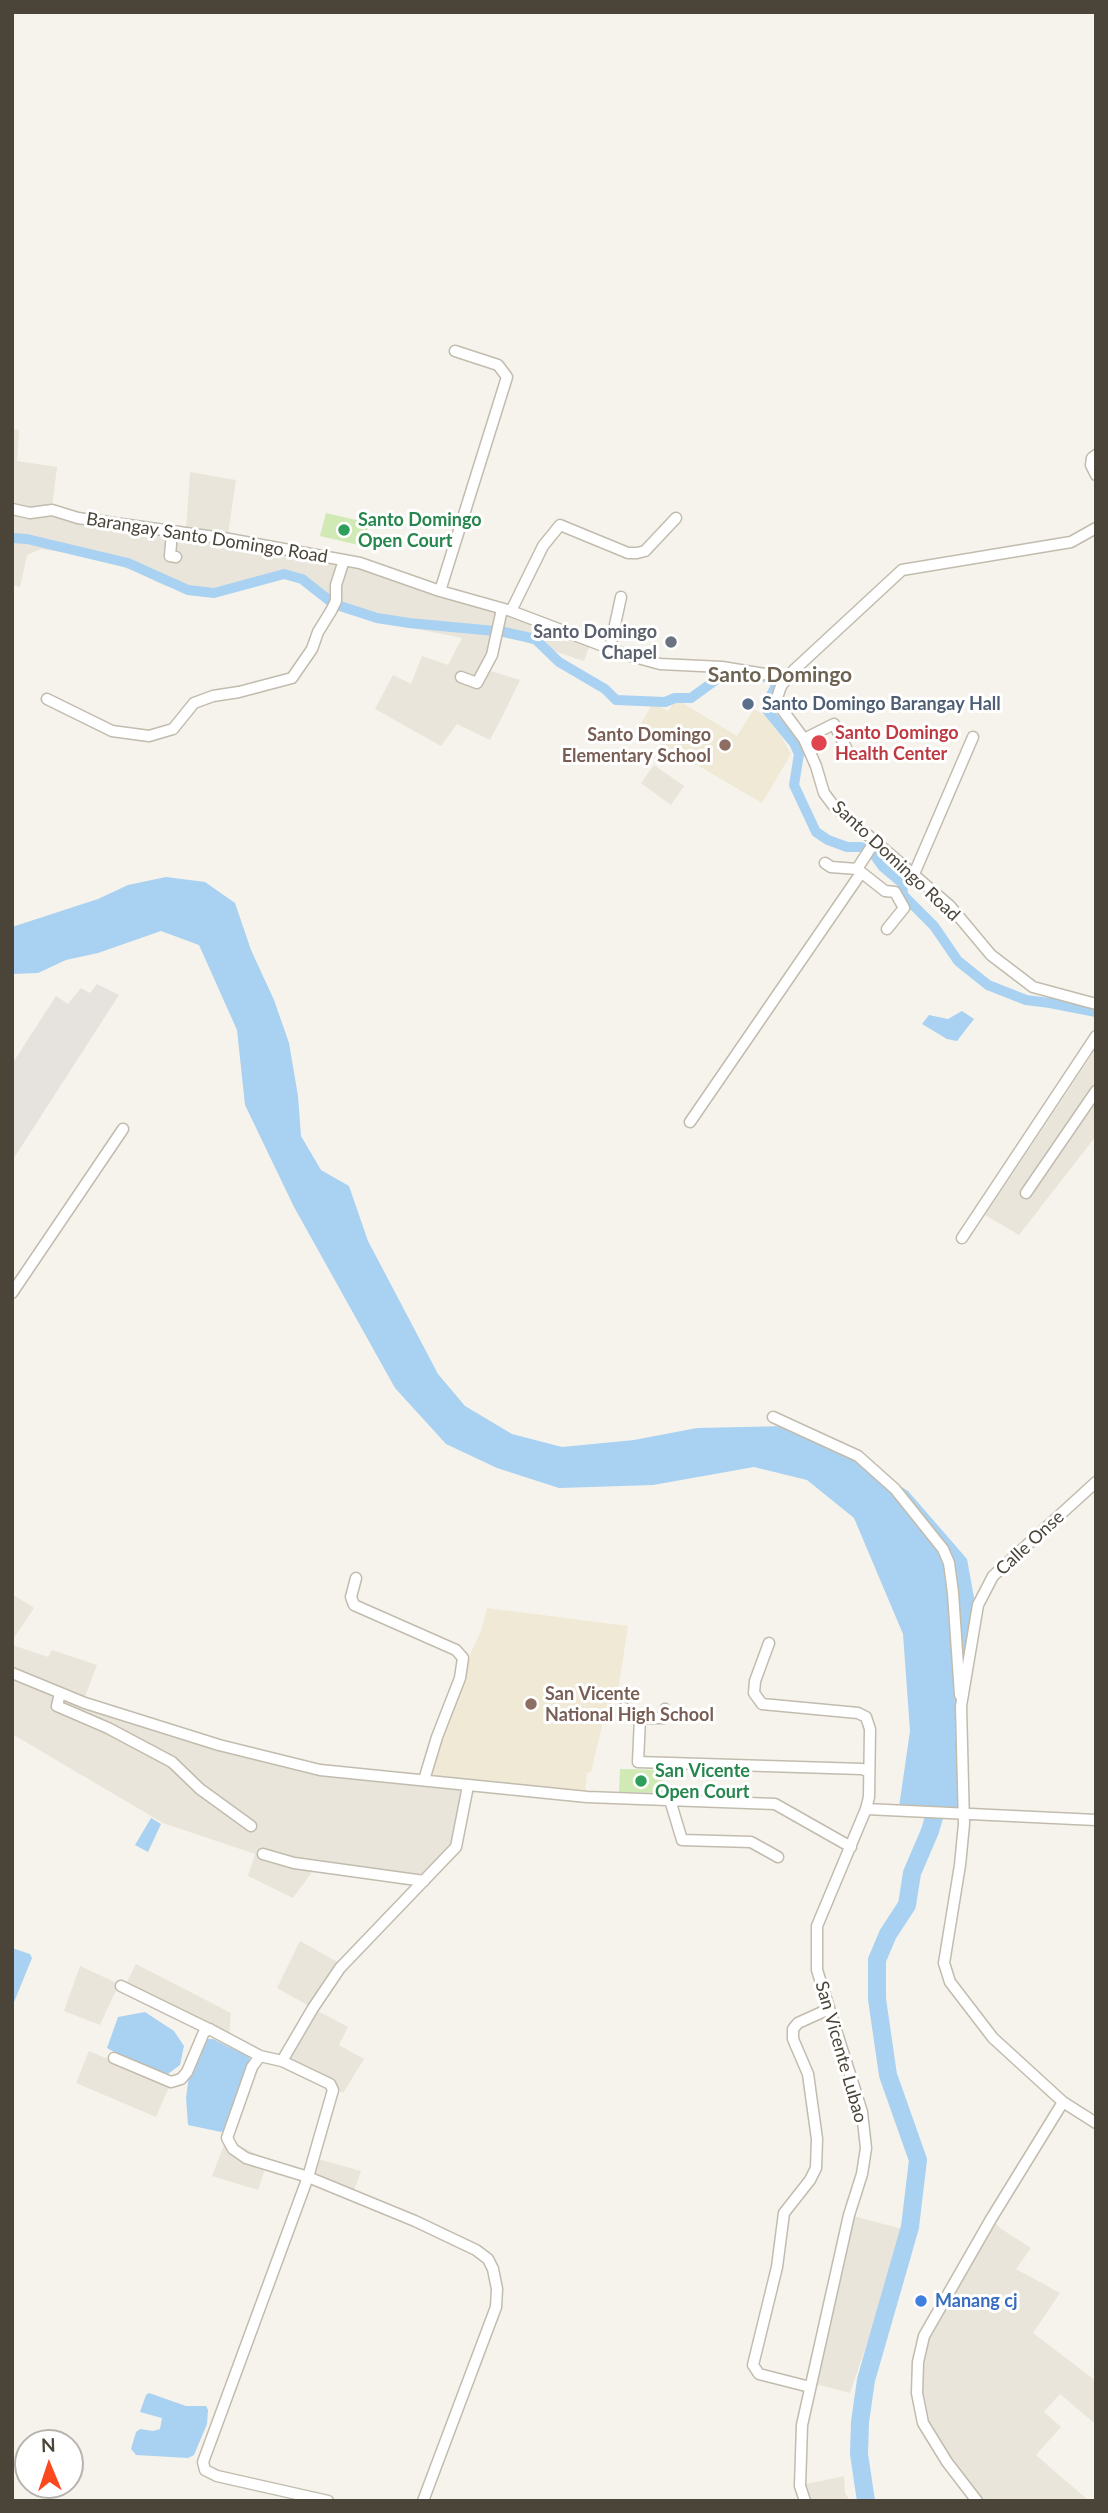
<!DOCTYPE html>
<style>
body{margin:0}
#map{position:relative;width:1108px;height:2513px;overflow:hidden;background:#f6f3ec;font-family:Lato,sans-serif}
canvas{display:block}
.frame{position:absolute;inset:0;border:14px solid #4b4439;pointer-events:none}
.north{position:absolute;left:14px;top:2429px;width:70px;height:70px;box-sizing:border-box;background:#fff;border:2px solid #b7b4b0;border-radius:50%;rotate:358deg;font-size:19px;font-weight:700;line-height:28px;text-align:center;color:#4b4439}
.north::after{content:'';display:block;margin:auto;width:24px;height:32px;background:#fa491f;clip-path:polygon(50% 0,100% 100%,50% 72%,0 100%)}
</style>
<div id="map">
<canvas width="1108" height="2513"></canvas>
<div class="frame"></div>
<div class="north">N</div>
</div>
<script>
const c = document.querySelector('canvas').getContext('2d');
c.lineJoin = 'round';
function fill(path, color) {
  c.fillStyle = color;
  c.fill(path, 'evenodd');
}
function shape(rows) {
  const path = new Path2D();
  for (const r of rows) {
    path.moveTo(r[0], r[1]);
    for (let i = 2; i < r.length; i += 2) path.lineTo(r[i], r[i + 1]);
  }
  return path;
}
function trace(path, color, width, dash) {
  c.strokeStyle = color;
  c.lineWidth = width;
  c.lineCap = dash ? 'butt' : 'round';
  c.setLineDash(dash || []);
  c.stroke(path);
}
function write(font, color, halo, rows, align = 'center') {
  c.font = font + ' Lato,sans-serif';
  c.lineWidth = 6;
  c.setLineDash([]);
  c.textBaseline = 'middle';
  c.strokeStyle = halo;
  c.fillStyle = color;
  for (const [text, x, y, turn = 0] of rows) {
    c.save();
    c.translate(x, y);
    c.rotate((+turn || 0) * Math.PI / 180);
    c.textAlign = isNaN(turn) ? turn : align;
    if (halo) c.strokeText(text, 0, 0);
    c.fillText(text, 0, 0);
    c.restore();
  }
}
fill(shape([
 [12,429,19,430,17,461,57,467,52,509,30,511,12,508],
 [190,472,236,480,228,534,186,529],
 [12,512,52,514,228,543,358,568,508,614,590,645,584,661,498,633,481,668,520,680,505,711,490,740,457,724,441,746,375,709,393,675,411,684,422,656,448,665,462,638,382,622,346,611,328,604,301,582,283,577,235,592,212,596,194,594,163,585,134,571,97,558,41,549,27,555,20,587,12,585],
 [654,765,684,786,671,805,641,783],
 [1096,1049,1096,1136,1019,1235,985,1215],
 [12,1594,34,1608,12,1641],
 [12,1645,48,1657,52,1650,97,1665,84,1699,12,1670],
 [12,1676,217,1749,462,1788,453,1847,419,1880,315,1868,293,1898,248,1876,255,1854,163,1823,12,1734],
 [300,1941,341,1964,311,2007,277,1988],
 [136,1964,231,2013,229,2037,125,1986],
 [80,1966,119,1984,100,2025,64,2011],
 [314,2009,348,2027,339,2045,364,2059,343,2093,284,2061],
 [89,2051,170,2085,156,2117,76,2083],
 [230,2141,268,2160,258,2190,212,2176,224,2145],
 [318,2159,361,2171,353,2193,315,2174],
 [850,2215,902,2229,876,2317,850,2393,812,2383],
 [993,2220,1000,2228,1031,2248,1016,2269,1060,2293,1033,2333,1096,2381,1096,2420,1093,2422,1060,2394,1044,2412,1061,2427,1036,2455,1089,2501,979,2501,926,2425,918,2369,924,2341],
 [844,2476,845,2493,850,2501,804,2501,802,2485]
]), '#eae5da');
fill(shape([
 [97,984,119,995,12,1161,12,1064,56,996,68,1004,81,988,90,993]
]), '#e6e2dd');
fill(shape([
 [676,699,737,736,754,709,773,720,791,754,762,803,637,730,653,703,668,711],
 [487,1608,628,1626,619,1685,603,1722,591,1772,587,1773,585,1792,427,1779,465,1666,482,1628]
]), '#efe9d6');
fill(shape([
 [326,513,369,523,363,546,320,536],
 [620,1769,663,1770,662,1793,619,1792]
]), '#d0e9b5');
fill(shape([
 [166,877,205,882,235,903,251,950,274,1000,289,1043,298,1096,301,1136,321,1170,349,1186,368,1241,438,1374,465,1406,512,1434,562,1447,634,1440,697,1428,789,1426,837,1448,908,1491,967,1559,975,1603,968,1652,961,1808,899,1807,910,1731,903,1634,854,1518,807,1480,754,1467,653,1485,559,1488,497,1468,446,1444,395,1388,294,1207,245,1105,237,1030,199,945,161,931,98,953,66,960,38,973,12,974,12,927,98,899,128,885],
 [962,1011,974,1019,957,1041,947,1039,922,1024,929,1015,948,1019],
 [151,1818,161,1824,148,1852,135,1845],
 [12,1948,30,1954,32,1958,12,2007],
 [145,2012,174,2031,184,2046,180,2065,168,2074,134,2063,107,2048,118,2017],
 [208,2039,213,2039,249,2057,250,2060,250,2066,226,2129,221,2132,188,2125,186,2098,189,2076,203,2043],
 [149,2393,186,2406,206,2406,208,2410,207,2424,194,2455,188,2458,136,2455,131,2449,136,2432,140,2429,153,2431,160,2429,162,2418,140,2412,146,2395]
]), '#a9d1f1');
trace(shape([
 [12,538,27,539,128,563,188,590,214,593,284,574,302,579,330,601],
 [337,605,377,618,409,623,495,631],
 [504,632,535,639,559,662,605,689,616,700,665,702,675,698,691,698,724,674,768,677,774,680,776,686,766,704,767,710,794,743,799,754,794,785,816,832,828,840,847,847,861,847,873,853,883,867,902,883,903,895,934,926,958,961,988,985,1026,1000,1050,1003,1096,1012]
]), '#a9d1f1', 10);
trace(shape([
 [866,2501,859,2454,860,2422,866,2380,910,2227,918,2160,888,2075,877,1999,877,1960,888,1934,907,1905,912,1873,930,1831,940,1796]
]), '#a9d1f1', 18);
const minor = shape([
 [1096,455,1092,458,1091,465,1096,475],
 [12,509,30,513,52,510,78,518,229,539,360,563,440,591,511,611,627,655,660,664,722,667,789,678],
 [1096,528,1071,542,902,570,794,670,781,686,777,698,778,704,804,739,816,766,824,793,833,805,950,906,991,955,1033,987,1096,1004],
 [172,532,170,556,176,557],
 [440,591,507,377,498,365,455,351],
 [511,611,543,546,560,525,628,553,637,553,645,551,676,518],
 [610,648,621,597],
 [461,677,477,683,492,655,502,609],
 [47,699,112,731,149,736,173,729,194,703,213,696,239,692,292,678,312,649,318,632,331,611,336,601,336,585,344,560],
 [804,739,834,724,849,754],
 [875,841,857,869,885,891,895,892,904,908,887,929],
 [825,863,831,867,857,869],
 [914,874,973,737],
 [690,1122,861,873],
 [1026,1193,1096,1091],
 [962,1238,1096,1036],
 [12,1293,123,1129],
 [773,1417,858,1456,895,1489,943,1549,949,1563,953,1593,960,1695],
 [356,1578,351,1597,354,1605,456,1650,463,1658,460,1678,437,1737,424,1780],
 [769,1643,755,1681,754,1693,762,1704,858,1713,866,1717,870,1729,869,1797,866,1809,817,1926,817,1970,862,2112,866,2148,862,2174,849,2215,802,2425,800,2486,805,2501],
 [12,1673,85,1703,219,1745,320,1770,587,1797,775,1804,851,1847],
 [60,1693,57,1706,108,1728,172,1762,200,1789,251,1826],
 [624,1708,625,1713,640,1718],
 [665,1709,664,1718,640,1718,638,1762,862,1769,869,1772],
 [670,1800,682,1840,751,1842,778,1857],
 [866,1809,1096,1820],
 [263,1854,294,1863,424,1881],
 [121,1986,213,2031,260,2056,282,2061,313,2008,340,1968,456,1847,468,1786],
 [260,2056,252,2067,227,2138,233,2149,246,2158,308,2177,415,2221,476,2250,488,2259,493,2269,497,2289,496,2307,423,2501],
 [114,2058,171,2082,181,2079,187,2072,204,2032,210,2029],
 [282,2061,330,2084,333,2090,308,2177,203,2462,205,2470,217,2476,328,2501],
 [1063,2102,1096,2123],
 [810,2387,759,2374,753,2365,777,2267,784,2213,810,2180,816,2168,817,2139,808,2074,793,2039,793,2029,798,2023,829,2009],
 [977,2501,947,2462,923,2423,917,2393,918,2362,924,2336,991,2219,1063,2102,993,2038,950,1982,944,1963,960,1865,964,1824,961,1706,978,1605,993,1576,1096,1482]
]);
trace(minor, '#c2bcae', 13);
trace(minor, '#fff', 10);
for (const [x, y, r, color] of [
 [344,530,7,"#2e9e5b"],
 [671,642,7,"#6b7280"],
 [748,704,7,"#5c6f8a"],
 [819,743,9,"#e0444e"],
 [725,745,7,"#8d6e63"],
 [531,1704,7,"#8d6e63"],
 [641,1781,7,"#2e9e5b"],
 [921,2301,7,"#3f7fe0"]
]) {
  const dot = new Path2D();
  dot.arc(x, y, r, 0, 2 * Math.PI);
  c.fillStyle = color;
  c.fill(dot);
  trace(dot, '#fff', 2.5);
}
write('bold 18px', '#27864d', '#fff', [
 ["Santo Domingo",358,520],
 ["Open Court",358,541],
 ["San Vicente",655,1771],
 ["Open Court",655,1792]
], 'left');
write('18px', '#4b4439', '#fff', [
 ["Barangay Santo Domingo Road",207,538,9],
 ["Santo Domingo Road",896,861,43],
 ["Calle Onse",1030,1543,-43],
 ["San Vicente Lubao",841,2052,74]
]);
write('bold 18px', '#5b616d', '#fff', [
 ["Santo Domingo",657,632],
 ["Chapel",657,653]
], 'right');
write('bold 18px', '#4e5e75', '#fff', [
 ["Santo Domingo Barangay Hall",762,704]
], 'left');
write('bold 18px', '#be3a42', '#fff', [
 ["Santo Domingo",835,733],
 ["Health Center",835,754]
], 'left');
write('bold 18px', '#785e54', '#fff', [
 ["Santo Domingo",711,735],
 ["Elementary School",711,756],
 ["San Vicente",545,1694,"left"],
 ["National High School",545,1715,"left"]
], 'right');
write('bold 18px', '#366cbe', '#fff', [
 ["Manang cj",935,2301]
], 'left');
write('bold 21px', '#6d6350', '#fff', [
 ["Santo Domingo",780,675]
]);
</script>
